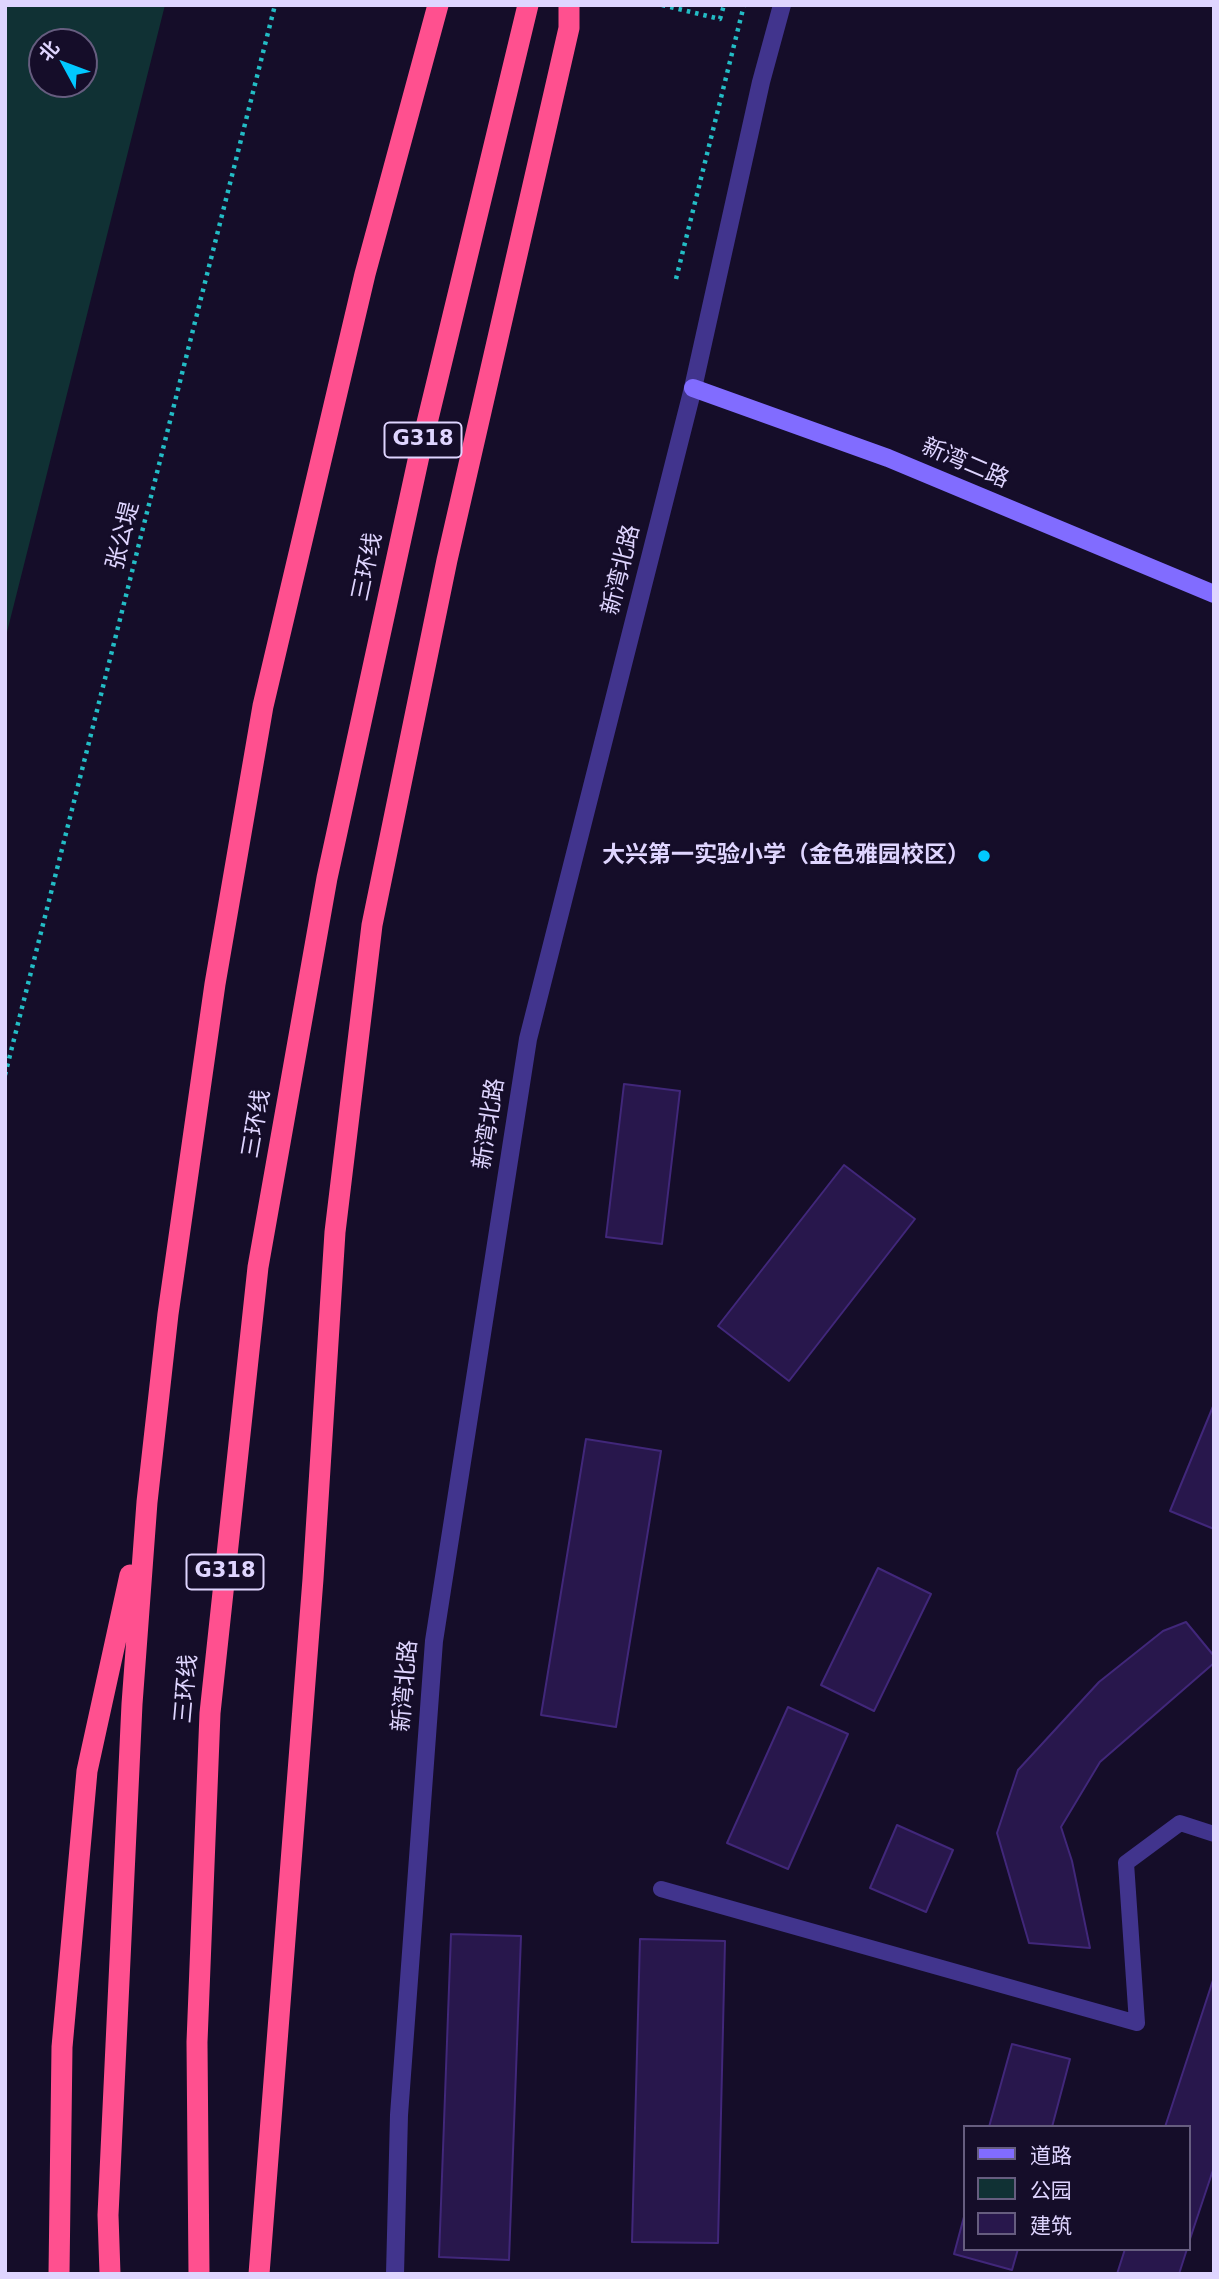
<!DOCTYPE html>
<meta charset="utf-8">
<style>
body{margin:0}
#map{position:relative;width:1219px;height:2279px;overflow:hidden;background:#150d29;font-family:"DejaVu Sans","Noto Sans SC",sans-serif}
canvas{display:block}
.frame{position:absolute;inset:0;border:7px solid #dfd5ff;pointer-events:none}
.legend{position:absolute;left:963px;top:2125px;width:228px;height:126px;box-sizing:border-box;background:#150d29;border:2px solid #665d7f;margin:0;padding:9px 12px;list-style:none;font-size:21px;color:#dfd5ff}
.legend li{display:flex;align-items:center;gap:14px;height:35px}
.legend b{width:35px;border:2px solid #665d7f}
.north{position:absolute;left:28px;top:28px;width:70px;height:70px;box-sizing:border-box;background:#150d29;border:2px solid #665d7f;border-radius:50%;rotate:311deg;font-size:19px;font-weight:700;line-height:28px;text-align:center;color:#dfd5ff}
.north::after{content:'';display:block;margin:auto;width:24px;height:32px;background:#01c8ff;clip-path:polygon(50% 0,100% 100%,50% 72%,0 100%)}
</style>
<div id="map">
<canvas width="1219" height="2279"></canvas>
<div class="frame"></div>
<ul class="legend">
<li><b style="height:9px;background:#816cff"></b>道路</li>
<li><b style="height:19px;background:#103134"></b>公园</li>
<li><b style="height:19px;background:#28174c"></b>建筑</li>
</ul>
<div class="north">北</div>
</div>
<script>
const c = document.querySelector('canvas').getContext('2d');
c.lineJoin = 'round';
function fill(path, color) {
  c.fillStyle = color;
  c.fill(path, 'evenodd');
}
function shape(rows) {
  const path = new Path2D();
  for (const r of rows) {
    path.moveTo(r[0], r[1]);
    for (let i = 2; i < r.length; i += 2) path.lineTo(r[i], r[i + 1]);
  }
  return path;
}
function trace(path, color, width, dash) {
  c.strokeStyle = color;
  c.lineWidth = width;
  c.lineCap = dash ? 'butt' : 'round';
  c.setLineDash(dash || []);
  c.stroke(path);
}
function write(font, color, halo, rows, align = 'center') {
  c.font = font + ' "DejaVu Sans","Noto Sans SC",sans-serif';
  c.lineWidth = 5;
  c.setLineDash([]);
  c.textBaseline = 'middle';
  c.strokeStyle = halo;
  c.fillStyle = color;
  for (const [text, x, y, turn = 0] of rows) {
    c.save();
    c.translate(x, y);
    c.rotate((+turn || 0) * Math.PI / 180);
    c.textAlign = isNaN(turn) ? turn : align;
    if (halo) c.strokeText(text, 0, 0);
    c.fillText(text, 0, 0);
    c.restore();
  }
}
fill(shape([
 [5,5,165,5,5,640],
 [42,42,84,42,84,84,42,84]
]), '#103134');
const building = shape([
 [624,1084,680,1091,662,1244,606,1237,624,1084],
 [844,1165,915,1219,789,1381,718,1326,844,1165],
 [1214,1404,1214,1529,1170,1511,1214,1404],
 [586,1439,661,1451,616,1727,541,1715,586,1439],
 [878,1568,931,1594,874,1711,821,1685,878,1568],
 [1186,1622,1214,1656,1214,1663,1100,1762,1061,1827,1072,1861,1090,1948,1029,1943,997,1833,1018,1770,1099,1682,1163,1631,1186,1622],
 [788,1707,848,1734,788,1869,727,1843,788,1707],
 [897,1825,953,1850,926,1912,870,1888,897,1825],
 [451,1934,521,1936,509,2260,439,2257,451,1934],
 [640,1939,725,1941,718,2243,632,2242,640,1939],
 [1214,1977,1214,2167,1189,2242,1189,2127,1165,2127,1214,1977],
 [1012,2044,1070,2059,1052,2127,989,2127,1012,2044],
 [965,2213,965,2249,1018,2249,1012,2270,954,2254,965,2213],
 [1125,2249,1187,2249,1179,2274,1117,2274,1125,2249]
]);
fill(building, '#28174c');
trace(building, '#41277a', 2);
trace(shape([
 [662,5,720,19,724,5],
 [676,279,744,5],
 [5,1075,275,5]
]), '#23bcc5', 4.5, [3.5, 5]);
trace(shape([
 [661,1889,1137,2023,1126,1863,1180,1823,1214,1834]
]), '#41348d', 16);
trace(shape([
 [395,2274,399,2115,434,1641,528,1039,693,388,761,82,782,5]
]), '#41348d', 18);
trace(shape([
 [693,388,888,458,1214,594]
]), '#816cff', 18);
trace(shape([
 [59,2274,62,2047,87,1771,130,1575],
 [110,2274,108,2215,132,1704,147,1502,168,1314,215,984,263,706,365,274,438,5],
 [199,2274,197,2042,210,1713,258,1267,327,878,419,456,528,5],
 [259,2274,313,1579,335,1232,372,925,447,560,569,28,569,5]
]), '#ff508f', 21);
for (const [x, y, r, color] of [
 [984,856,7,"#01c8ff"]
]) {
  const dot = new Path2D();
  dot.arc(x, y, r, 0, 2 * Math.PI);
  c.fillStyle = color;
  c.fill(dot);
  trace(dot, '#150d29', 2.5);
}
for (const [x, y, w] of [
 [423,440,77],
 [225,1572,77]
]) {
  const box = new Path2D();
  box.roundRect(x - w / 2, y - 17.5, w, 35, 5);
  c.fillStyle = '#150d29';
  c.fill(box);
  trace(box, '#dfd5ff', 2);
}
write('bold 21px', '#dfd5ff', null, [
 ["G318",423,440],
 ["G318",225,1572]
]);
write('23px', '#dfd5ff', '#150d29', [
 ["新湾二路",965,464,23],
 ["张公堤",124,536,-76],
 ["三环线",368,567,-78],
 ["新湾北路",622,570,-76],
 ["三环线",257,1124,-80],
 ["新湾北路",490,1124,-81],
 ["新湾北路",406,1686,-85],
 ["三环线",187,1689,-85]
]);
write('bold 23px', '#dfd5ff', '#150d29', [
 ["大兴第一实验小学（金色雅园校区）",970,856]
], 'right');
</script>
